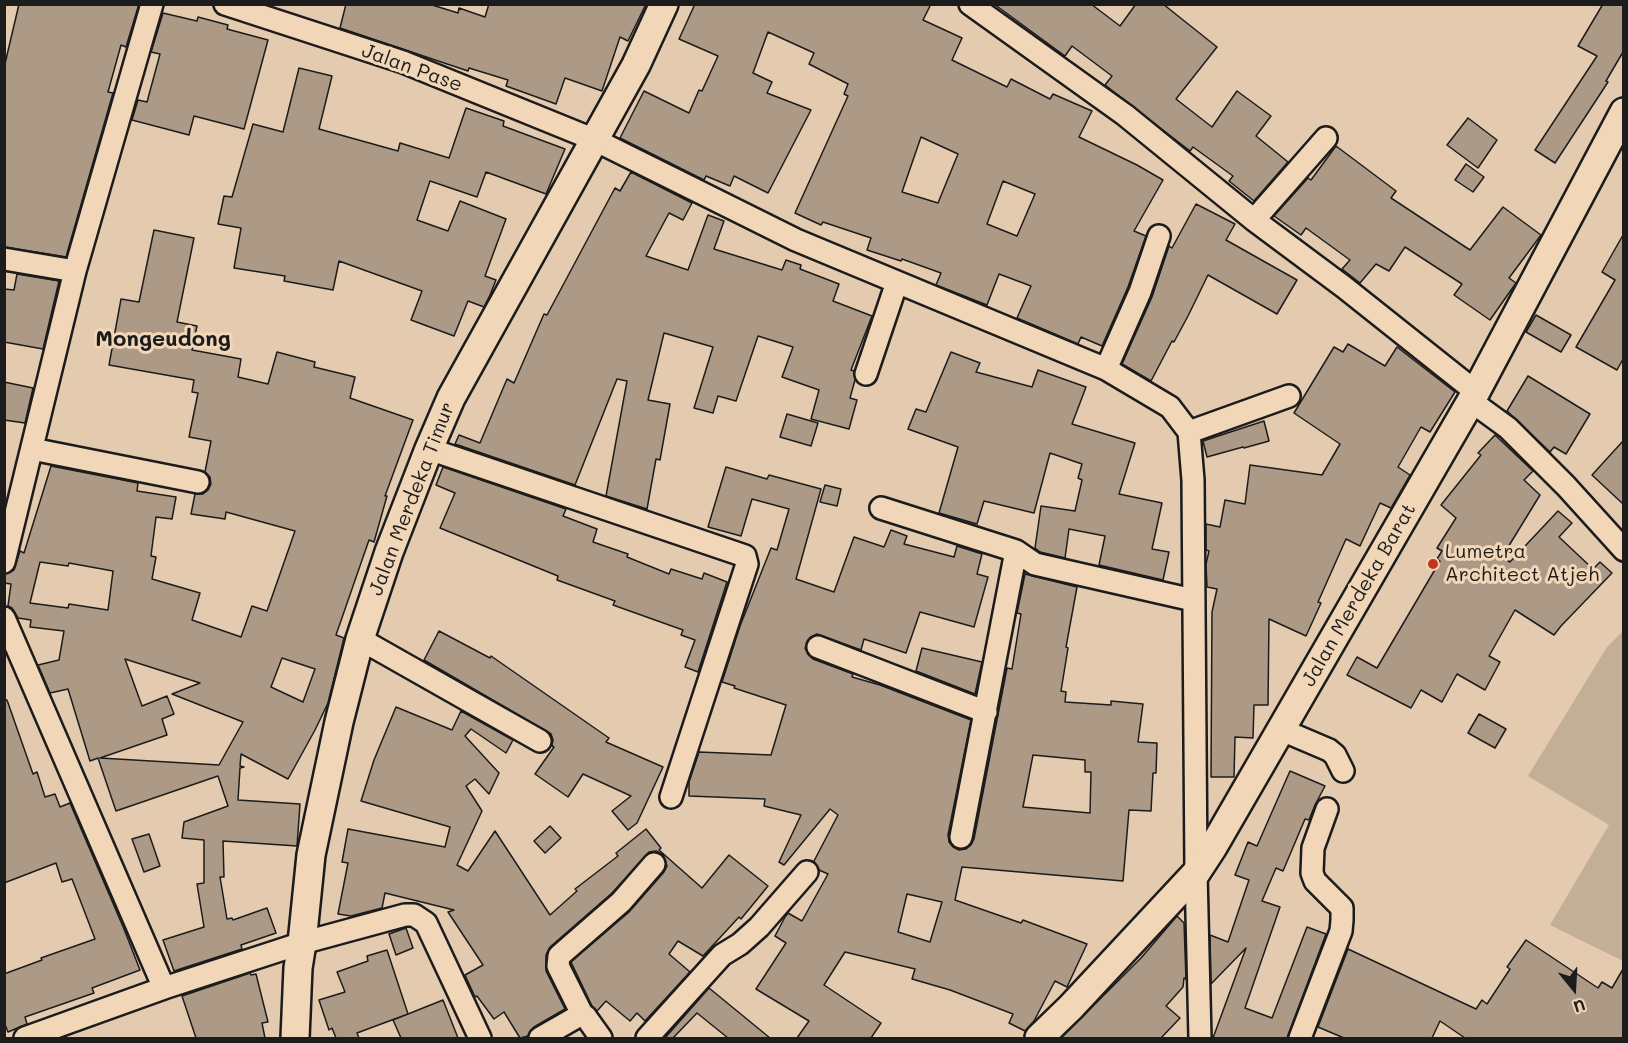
<!DOCTYPE html>
<style>
body{margin:0}
#map{position:relative;width:1628px;height:1043px;overflow:hidden;background:#e4cbaf;font-family:Mali,sans-serif}
canvas{display:block}
.frame{position:absolute;inset:0;border:6px solid #1c1c1c;pointer-events:none}
.north{position:absolute;left:1544px;top:959px;width:60px;height:60px;-webkit-text-stroke:4px #f1d6b8;paint-order:stroke;rotate:162deg;font-size:16px;font-weight:700;line-height:24px;text-align:center;color:#1c1c1c}
.north::after{content:'';display:block;margin:auto;width:21px;height:27px;background:#1c1c1c;clip-path:polygon(50% 0,100% 100%,50% 72%,0 100%)}
</style>
<div id="map">
<canvas width="1628" height="1043"></canvas>
<div class="frame"></div>
<div class="north">U</div>
</div>
<script>
const c = document.querySelector('canvas').getContext('2d');
c.lineJoin = 'round';
function fill(path, color) {
  c.fillStyle = color;
  c.fill(path, 'evenodd');
}
function shape(rows) {
  const path = new Path2D();
  for (const r of rows) {
    path.moveTo(r[0], r[1]);
    for (let i = 2; i < r.length; i += 2) path.lineTo(r[i], r[i + 1]);
  }
  return path;
}
function trace(path, color, width, dash) {
  c.strokeStyle = color;
  c.lineWidth = width;
  c.lineCap = dash ? 'butt' : 'round';
  c.setLineDash(dash || []);
  c.stroke(path);
}
function write(font, color, halo, rows, align = 'center') {
  c.font = font + ' Mali,sans-serif';
  c.lineWidth = 6;
  c.setLineDash([]);
  c.textBaseline = 'middle';
  c.strokeStyle = halo;
  c.fillStyle = color;
  for (const [text, x, y, turn = 0] of rows) {
    c.save();
    c.translate(x, y);
    c.rotate((+turn || 0) * Math.PI / 180);
    c.textAlign = isNaN(turn) ? turn : align;
    if (halo) c.strokeText(text, 0, 0);
    c.fillText(text, 0, 0);
    c.restore();
  }
}
fill(shape([
 [1623,631,1623,961,1550,925,1609,825,1528,776,1607,647]
]), '#c3ae96');
const building = shape([
 [19,4,139,4,126,47,121,45,108,92,113,93,66,257,4,247,4,68,19,4],
 [346,4,429,4,458,13,459,8,485,17,489,4,646,4,628,41,620,37,602,91,565,78,556,104,506,86,508,80,469,68,468,71,340,28,346,4],
 [695,4,931,4,923,20,962,38,952,60,1007,87,1011,79,1050,99,1053,94,1092,111,1079,137,1137,165,1163,180,1134,231,1146,236,1128,287,1102,346,1081,337,1078,344,1017,318,1031,286,999,274,987,305,936,285,941,273,902,259,901,261,867,250,871,238,823,222,821,225,795,213,848,96,844,94,848,84,809,64,814,53,768,32,753,73,772,82,767,93,811,110,768,193,734,176,730,186,706,176,704,180,620,138,644,91,689,113,699,90,702,91,718,56,679,39,695,4],
 [921,137,958,154,938,203,902,192,921,137],
 [1003,181,1035,194,1017,236,987,224,1003,181],
 [994,4,1091,4,1120,26,1136,4,1163,4,1217,47,1176,99,1212,127,1237,91,1271,116,1256,136,1288,162,1254,201,1229,181,1233,176,1193,147,1190,151,1105,85,1112,76,1072,46,1065,56,994,4],
 [1603,4,1623,4,1623,52,1606,81,1608,82,1555,163,1535,150,1597,56,1578,46,1603,4],
 [163,13,197,21,198,17,228,25,227,29,268,40,244,129,194,116,189,135,132,120,138,100,147,102,160,54,151,52,163,13],
 [299,68,332,76,319,129,398,151,400,143,449,158,466,108,504,121,503,126,565,149,546,194,486,172,477,197,430,181,417,220,448,231,460,201,506,219,485,276,496,280,490,295,484,307,468,301,454,336,411,320,422,291,339,261,333,290,284,281,285,276,234,268,241,228,218,224,224,196,232,197,253,124,283,132,299,68],
 [1468,118,1497,140,1478,168,1447,145,1468,118],
 [1336,146,1396,191,1391,198,1470,250,1503,207,1541,235,1509,278,1516,283,1490,320,1454,295,1462,284,1405,247,1389,271,1376,264,1360,283,1342,269,1350,260,1306,228,1301,235,1274,216,1308,178,1311,180,1336,146],
 [1466,164,1484,177,1473,192,1455,180,1466,164],
 [631,172,692,203,683,220,669,213,646,256,688,270,708,215,724,221,714,249,782,270,786,260,801,265,800,269,839,284,833,301,872,316,851,370,854,371,855,380,850,398,857,400,849,429,811,419,819,390,782,377,793,347,758,336,736,401,718,396,713,413,694,408,713,347,664,333,648,400,670,404,660,460,656,459,647,509,606,496,627,381,617,379,575,485,455,444,459,435,480,443,507,379,514,383,544,314,547,315,615,188,620,191,631,172],
 [1196,204,1235,224,1226,240,1297,280,1277,314,1208,275,1188,316,1174,342,1172,341,1151,381,1122,364,1152,297,1169,246,1172,248,1196,204],
 [154,230,194,238,177,322,197,326,192,350,241,359,238,377,268,384,277,352,315,362,314,367,355,377,350,398,413,420,385,496,387,496,374,542,369,540,336,635,344,638,328,703,315,730,288,779,241,754,240,766,244,767,240,768,238,800,300,804,297,846,223,841,224,877,220,877,227,919,232,918,233,920,267,908,276,933,241,945,242,949,174,971,163,940,204,927,197,884,204,883,204,840,182,838,184,822,228,806,218,776,116,811,98,758,90,761,68,689,50,693,38,665,59,660,64,631,30,627,31,620,18,618,12,608,8,606,11,584,4,583,4,574,14,570,20,551,24,553,51,466,138,483,137,491,176,497,172,519,156,517,151,556,156,557,152,579,200,593,192,620,241,637,252,606,267,611,295,531,226,512,225,519,191,514,195,494,203,494,208,490,211,484,210,477,205,472,211,441,189,437,198,393,192,392,194,380,109,365,121,299,139,302,154,230],
 [40,562,68,566,69,563,113,571,108,610,69,604,68,608,30,603,40,562],
 [282,658,315,669,303,702,271,687,282,658],
 [125,659,200,683,172,694,243,722,219,765,100,758,167,735,162,719,174,714,167,696,142,706,125,659],
 [1623,235,1623,359,1617,370,1576,347,1615,280,1602,272,1623,235],
 [17,274,59,281,43,349,4,342,4,289,14,290,17,274],
 [1536,315,1571,335,1561,352,1526,332,1536,315],
 [1348,344,1385,366,1397,347,1455,392,1430,432,1421,427,1398,467,1410,475,1391,508,1380,503,1360,546,1346,539,1318,602,1321,603,1306,636,1269,619,1268,705,1254,705,1253,738,1235,737,1234,777,1211,777,1212,612,1217,589,1207,587,1206,564,1209,551,1206,550,1206,524,1220,527,1225,500,1245,504,1250,465,1322,475,1340,444,1294,413,1334,347,1343,352,1348,344],
 [951,352,980,363,976,372,1032,387,1038,370,1086,387,1072,424,1135,443,1119,494,1162,503,1152,549,1169,552,1163,580,1099,565,1105,536,1069,529,1065,558,1040,552,1035,548,1041,506,1075,511,1082,480,1078,478,1082,464,1050,453,1034,513,984,501,977,524,939,513,958,447,908,429,916,409,926,412,951,352],
 [1528,376,1590,414,1566,454,1554,447,1550,452,1507,411,1528,376],
 [4,382,33,388,25,423,4,420,4,382],
 [787,414,818,423,811,446,780,437,787,414],
 [1264,421,1269,441,1244,448,1243,447,1207,457,1203,441,1264,421],
 [1495,435,1533,471,1524,480,1540,495,1502,557,1510,562,1558,511,1572,523,1559,537,1593,569,1600,562,1612,573,1561,626,1554,635,1515,610,1489,656,1500,662,1485,690,1457,674,1442,702,1421,690,1411,708,1347,675,1357,657,1377,668,1440,561,1437,559,1442,551,1437,548,1456,518,1441,505,1481,455,1478,453,1495,435],
 [1623,441,1623,504,1592,475,1623,441],
 [443,467,566,509,563,516,597,529,593,542,628,554,627,557,669,574,671,569,702,579,704,573,727,582,698,672,685,667,695,640,681,635,683,630,613,605,615,601,557,580,558,576,440,528,455,493,436,485,443,467],
 [726,467,767,479,769,475,821,489,796,579,834,592,854,537,884,547,891,530,907,536,904,544,954,557,957,546,982,554,977,574,988,577,974,627,920,612,906,653,864,639,861,650,817,634,810,638,805,648,808,654,813,659,853,674,852,677,880,685,971,720,948,835,949,842,953,847,959,850,966,849,971,845,974,839,1007,668,1012,669,1021,614,1017,613,1025,574,1077,587,1066,647,1068,648,1061,691,1066,692,1065,702,1111,705,1111,701,1143,704,1138,742,1157,743,1156,773,1153,773,1151,811,1129,810,1123,881,962,867,955,900,1021,923,1023,920,1087,944,1067,987,1055,981,1034,1021,1025,1031,1009,1023,1013,1014,950,990,912,979,915,969,845,952,824,985,881,1023,871,1038,797,1038,809,1021,756,989,786,943,775,936,785,917,788,913,802,921,828,874,819,870,814,861,838,815,830,809,784,865,779,862,801,815,764,806,765,799,689,796,689,782,699,752,771,755,786,705,734,688,735,686,722,682,740,626,771,548,777,550,789,509,752,499,741,536,708,527,726,467],
 [1033,755,1085,760,1085,772,1091,772,1090,813,1023,807,1033,755],
 [907,894,942,902,930,942,898,932,907,894],
 [825,485,841,489,837,506,820,502,825,485],
 [439,631,490,658,491,656,609,738,606,742,663,767,637,823,628,830,612,811,631,796,583,774,568,797,535,774,554,747,552,746,553,740,551,734,424,660,439,631],
 [922,648,982,662,975,694,916,671,922,648],
 [4,700,7,700,33,774,37,772,45,797,55,794,60,807,70,803,124,929,140,970,92,988,94,993,25,1017,27,1024,8,1032,4,1022,4,974,42,960,41,958,95,939,72,879,62,882,56,863,4,883,4,700],
 [396,707,452,730,461,711,513,740,506,753,471,729,465,736,499,773,489,794,475,779,466,786,482,811,457,865,468,871,495,831,550,915,577,891,575,889,618,856,616,853,646,829,661,848,659,850,702,888,729,855,768,886,741,919,739,917,703,956,678,941,669,954,690,972,645,1021,637,1013,630,1021,606,1001,597,1011,592,1006,571,962,629,912,664,872,667,866,663,855,656,851,649,852,612,893,550,947,546,955,546,971,565,1009,534,1027,528,1036,520,1038,504,1012,494,1019,477,996,475,997,465,975,483,965,448,912,454,910,385,893,382,908,351,916,338,914,348,863,342,862,348,829,445,847,450,827,361,801,374,760,396,707],
 [1479,714,1506,729,1495,748,1468,733,1479,714],
 [1290,771,1325,786,1315,805,1309,820,1305,819,1283,871,1276,868,1262,901,1280,907,1245,1008,1272,1018,1307,927,1326,934,1287,1038,1213,1038,1246,948,1211,984,1210,935,1228,942,1249,880,1235,875,1248,842,1257,846,1290,771],
 [550,826,561,838,545,853,534,841,550,826],
 [149,834,160,866,144,872,132,839,149,834],
 [1177,916,1184,923,1186,979,1184,978,1183,987,1166,1006,1180,1018,1161,1038,1061,1038,1141,958,1177,916],
 [406,928,413,948,396,955,389,934,406,928],
 [1526,940,1598,988,1602,982,1612,988,1623,969,1623,1038,1465,1038,1440,1021,1432,1038,1344,1038,1318,1027,1348,949,1476,1009,1482,1000,1487,1004,1510,969,1507,967,1526,940],
 [387,950,408,1014,357,1033,359,1038,336,1038,332,1028,329,1030,319,1000,345,992,337,972,368,961,367,956,387,950],
 [250,973,251,975,256,974,268,1022,262,1023,265,1038,196,1038,182,996,250,973],
 [709,988,770,1038,728,1038,697,1013,673,1038,665,1038,709,988],
 [443,1000,458,1038,401,1038,393,1020,443,1000]
]);
fill(building, '#ac9a86');
trace(building, '#1c1c1c', 1.5);
const minor = shape([
 [225,4,403,62,595,140,796,240,1106,369,1170,407,1189,432,1193,480,1196,873,1200,1038],
 [970,4,1125,115,1254,220,1344,287,1476,392],
 [1254,220,1326,138],
 [4,259,75,271],
 [1106,369,1140,292,1159,236],
 [866,374,897,282],
 [1471,401,1508,428,1566,486,1624,550],
 [1189,432,1289,396],
 [32,449,198,482],
 [429,449,745,556,747,564,671,797],
 [881,508,1016,551,961,837],
 [1016,551,1035,564,1193,600],
 [4,562,75,271,152,4],
 [4,618,164,988],
 [360,639,540,741],
 [818,647,986,712],
 [1282,730,1329,750,1335,755,1343,771],
 [582,1014,558,966,559,956,621,902,654,864],
 [25,1038,164,988,302,943,405,915,414,915,426,923,480,1038],
 [540,1038,582,1014,586,1017,601,1038],
 [647,1038,722,955,740,944,759,927,807,872],
 [1300,1038,1341,931,1342,920,1342,908,1315,881,1312,873,1313,848,1327,809]
]);
const major = shape([
 [295,1038,298,968,302,943,311,855,339,722,360,639,389,552,429,449,451,398,636,65,664,4],
 [1039,1038,1071,1007,1196,873,1213,847,1471,401,1624,112]
]);
trace(minor, '#1c1c1c', 26);
trace(major, '#1c1c1c', 32);
trace(minor, '#f1d6b8', 21);
trace(major, '#f1d6b8', 27);
for (const [x, y, r, color] of [
 [1433,564,6,"#c8321e"]
]) {
  const dot = new Path2D();
  dot.arc(x, y, r, 0, 2 * Math.PI);
  c.fillStyle = color;
  c.fill(dot);
  trace(dot, '#f1d6b8', 2);
}
write('20px', '#1c1c1c', '#f1d6b8', [
 ["Jalan Pase",412,68,20],
 ["Jalan Merdeka Timur",412,499,-69],
 ["Jalan Merdeka Barat",1359,595,-60]
]);
write('20px', '#1c1c1c', '#f1d6b8', [
 ["Lumetra",1445,552],
 ["Architect Atjeh",1445,575]
], 'left');
write('bold 22px', '#1c1c1c', '#f1d6b8', [
 ["Mongeudong",163,339]
]);
</script>
